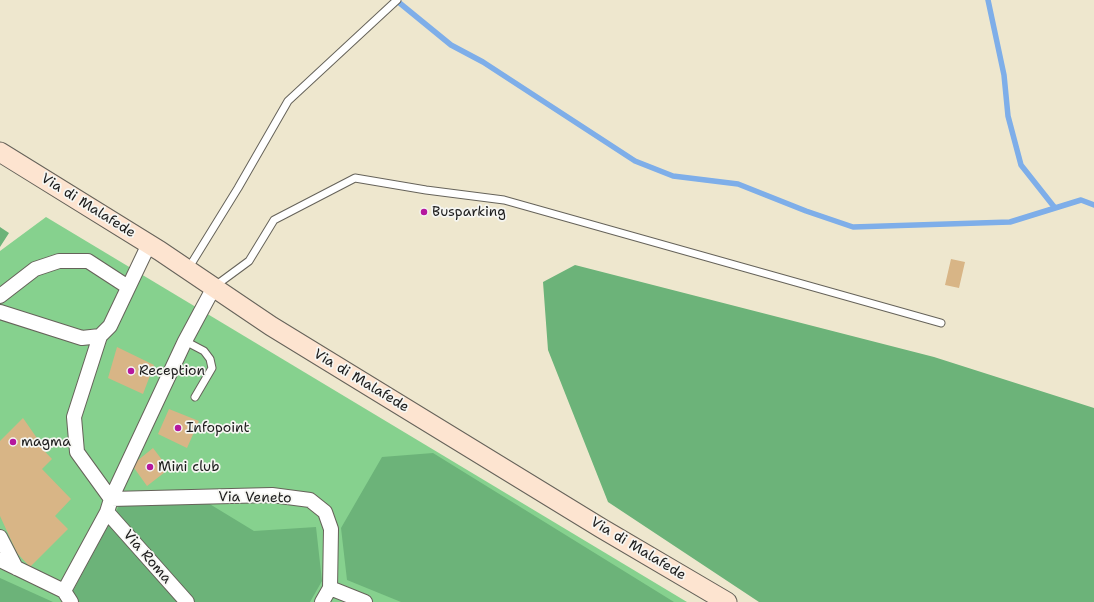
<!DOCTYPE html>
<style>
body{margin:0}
canvas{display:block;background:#eee7ce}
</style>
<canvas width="1094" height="602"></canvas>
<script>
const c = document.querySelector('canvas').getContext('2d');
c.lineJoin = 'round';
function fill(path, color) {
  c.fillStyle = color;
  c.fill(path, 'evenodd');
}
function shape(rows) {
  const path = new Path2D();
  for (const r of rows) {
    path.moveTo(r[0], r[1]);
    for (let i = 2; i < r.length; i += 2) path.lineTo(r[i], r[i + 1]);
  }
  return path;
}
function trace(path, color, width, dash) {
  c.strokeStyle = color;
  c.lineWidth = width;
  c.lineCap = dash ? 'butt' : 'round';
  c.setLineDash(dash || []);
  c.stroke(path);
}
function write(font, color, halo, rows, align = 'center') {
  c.font = font + ' "Shantell Sans",sans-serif';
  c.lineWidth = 3.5;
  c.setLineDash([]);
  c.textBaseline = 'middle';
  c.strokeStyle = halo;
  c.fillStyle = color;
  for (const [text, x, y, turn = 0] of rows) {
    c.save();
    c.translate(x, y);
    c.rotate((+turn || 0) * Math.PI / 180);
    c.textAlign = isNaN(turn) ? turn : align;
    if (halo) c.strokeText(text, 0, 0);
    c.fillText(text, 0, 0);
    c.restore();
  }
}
fill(shape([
 [46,217,687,602,0,602,0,251]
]), '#86d18e');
fill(shape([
 [0,227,9,233,0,247],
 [575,265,934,357,1094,408,1094,602,759,602,608,502,548,350,543,282],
 [433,453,674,602,401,602,347,580,341,528,382,457],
 [208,503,254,531,316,527,322,581,310,602,77,602,72,593,120,504],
 [0,578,53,602,0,602]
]), '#6cb379');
trace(shape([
 [396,0,451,45,483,62,635,161,673,176,738,184,806,211,853,227,1010,222,1081,200,1094,205],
 [988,0,1004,75,1008,116,1021,165,1055,208]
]), '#7eaee9', 5.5);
fill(shape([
 [951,259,965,262,959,288,945,285],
 [117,347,154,365,143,394,108,378],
 [169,409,199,421,187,448,158,434],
 [23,418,39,441,37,443,52,459,42,469,71,499,55,516,68,529,30,567,17,553,0,516,0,441],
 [153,448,169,469,147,486,132,465]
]), '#d8b586');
const lane = shape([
 [188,269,238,188,288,101,397,0],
 [215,286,249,261,274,220,355,178,426,190,504,200,941,323],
 [185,341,204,351,210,359,212,368,195,397]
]);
const street = shape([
 [0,296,35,269,59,261,88,261,128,287],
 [0,312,82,338,100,336,110,326,149,244],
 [100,336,74,417,77,452,111,499],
 [111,499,272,495,310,500,325,512,331,529,330,588,322,602],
 [107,512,187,602],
 [0,537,16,568],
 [0,560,64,591,71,602],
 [330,588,365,602],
 [64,591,107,512,111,499,185,341,214,287]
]);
const secondary = shape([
 [0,152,160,251,271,326,601,528,727,602]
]);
trace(lane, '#66635a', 9);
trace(street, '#66635a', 16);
trace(secondary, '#66635a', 21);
trace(lane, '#fff', 7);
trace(street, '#fff', 14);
trace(secondary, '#fde4d0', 19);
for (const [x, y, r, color] of [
 [424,212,4,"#b5179e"],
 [131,371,4,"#b5179e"],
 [178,428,4,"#b5179e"],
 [13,442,4,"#b5179e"],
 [150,467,4,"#b5179e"]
]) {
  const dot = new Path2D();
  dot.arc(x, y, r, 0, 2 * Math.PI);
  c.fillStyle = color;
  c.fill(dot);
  trace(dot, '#f6f6f2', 1.5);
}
write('14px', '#1c1c1c', '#f6f6f2', [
 ["Via di Malafede",88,206,32],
 ["Via di Malafede",361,381,31],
 ["Via Veneto",255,498,1],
 ["Via di Malafede",638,549,31],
 ["Via Roma",147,557,49]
]);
write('14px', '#1c1c1c', '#f6f6f2', [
 ["Busparking",432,212],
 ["Reception",139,371],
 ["Infopoint",186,428],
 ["magma",21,442],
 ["Mini club",158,467]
], 'left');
</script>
